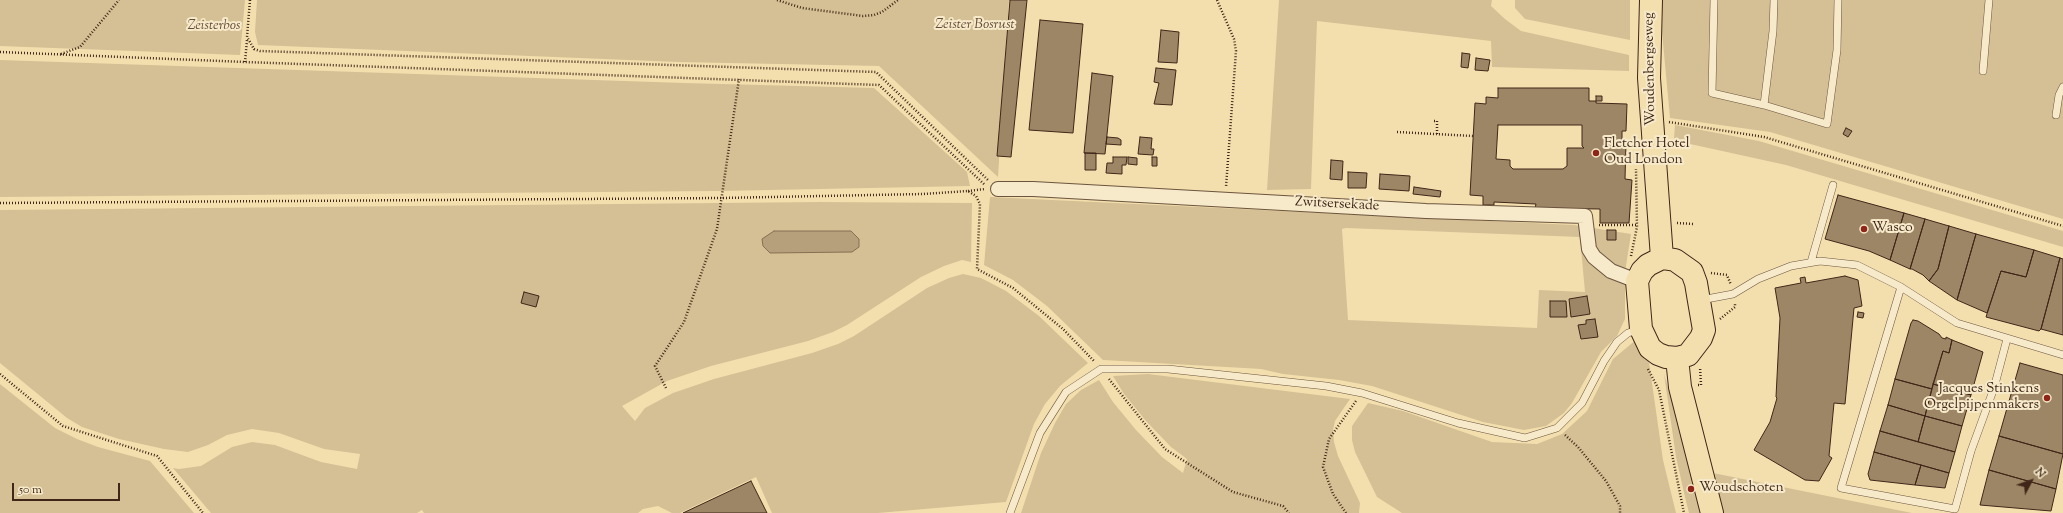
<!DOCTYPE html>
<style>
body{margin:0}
#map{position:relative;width:2063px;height:513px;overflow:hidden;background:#f3dfae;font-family:"Sorts Mill Goudy",serif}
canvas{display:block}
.north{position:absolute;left:2011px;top:461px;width:40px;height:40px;-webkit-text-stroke:3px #f7eaca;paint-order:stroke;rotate:49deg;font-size:11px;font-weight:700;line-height:16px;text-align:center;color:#3f2618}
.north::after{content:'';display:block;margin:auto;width:14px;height:18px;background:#3f2618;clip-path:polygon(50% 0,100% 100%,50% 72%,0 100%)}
.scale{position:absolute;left:12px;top:483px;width:108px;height:18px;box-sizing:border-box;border:2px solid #3f2618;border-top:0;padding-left:5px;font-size:12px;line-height:14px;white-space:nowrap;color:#3f2618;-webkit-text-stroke:3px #f7eaca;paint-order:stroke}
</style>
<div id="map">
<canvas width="2063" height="513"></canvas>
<div class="north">N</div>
<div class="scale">50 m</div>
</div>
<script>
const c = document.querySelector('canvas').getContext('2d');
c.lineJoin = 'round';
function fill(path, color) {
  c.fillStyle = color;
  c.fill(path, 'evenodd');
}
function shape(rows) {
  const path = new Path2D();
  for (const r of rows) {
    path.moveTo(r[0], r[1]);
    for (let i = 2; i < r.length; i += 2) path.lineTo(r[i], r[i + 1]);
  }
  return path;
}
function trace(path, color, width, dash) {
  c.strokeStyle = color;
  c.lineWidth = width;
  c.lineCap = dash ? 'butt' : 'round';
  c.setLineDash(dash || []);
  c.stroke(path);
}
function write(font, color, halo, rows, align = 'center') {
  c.font = font + ' "Sorts Mill Goudy",serif';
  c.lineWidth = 4;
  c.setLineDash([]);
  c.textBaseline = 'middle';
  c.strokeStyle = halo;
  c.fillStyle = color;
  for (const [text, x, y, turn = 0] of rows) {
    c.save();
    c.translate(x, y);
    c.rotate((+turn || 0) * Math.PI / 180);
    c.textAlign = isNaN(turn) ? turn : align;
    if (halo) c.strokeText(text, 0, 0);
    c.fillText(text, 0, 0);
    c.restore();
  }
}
fill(shape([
 [0,0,245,0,240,55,0,46],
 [257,0,1009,0,998,177,879,66,678,62,258,45,255,32],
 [1279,0,1492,0,1491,6,1505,19,1521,31,1629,55,1629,71,1492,67,1491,41,1317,21,1311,189,1267,190],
 [1515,0,1630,0,1630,40,1525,19,1515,8],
 [1659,0,2063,0,2063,219,1770,132,1670,118],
 [0,60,684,83,874,88,967,172,970,186,720,191,0,197],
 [1675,125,1759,141,2063,231,2063,247,1786,165,1681,142,1674,138],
 [990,197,1574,225,1631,234,1625,272,1625,319,1617,336,1601,352,1572,403,1564,413,1546,426,1524,430,1483,422,1372,386,1339,380,1283,374,1261,369,1103,360,1047,306,1013,280,984,265],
 [1346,228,1580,237,1585,292,1539,290,1537,328,1348,320,1342,229],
 [820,202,972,203,971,262,962,260,944,266,921,277,847,325,833,332,808,341,711,366,667,381,622,406,635,421,645,408,673,393,714,379,812,353,838,344,854,336,927,288,949,278,963,274,981,278,1006,291,1039,316,1088,363,1060,386,1045,404,1034,424,1006,502,878,513,772,513,756,477,680,513,672,513,658,506,643,509,638,513,424,513,422,510,417,513,211,513,173,468,179,469,201,466,232,447,252,442,275,445,321,462,357,469,360,454,324,449,279,433,252,429,227,435,208,445,188,452,164,449,119,439,82,427,67,418,0,363,0,210],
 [774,231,785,232,785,252,770,253],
 [1637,339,1647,348,1663,460,1676,513,1402,513,1377,497,1355,452,1352,440,1352,426,1368,403,1403,411,1492,442,1537,444,1562,434,1587,411,1613,359],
 [1148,374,1350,399,1335,421,1333,430,1334,442,1338,456,1360,503,1359,513,1021,513,1041,453,1055,423,1066,404,1081,390,1099,380,1113,402,1136,430,1162,457,1183,473,1187,459,1171,447,1146,421,1124,394,1113,376],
 [1664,374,1672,400,1702,513,1689,513,1685,497,1676,457],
 [0,384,55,428,77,439,98,447,150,461,194,513,0,513],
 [1713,473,1912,513,1723,513]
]), '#d4c094');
const water = shape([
 [774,231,851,231,859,239,859,247,852,252,770,253,763,246,762,239,774,231]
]);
fill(water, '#b6a07b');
trace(water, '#866f53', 1);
const building = shape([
 [1010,0,1027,0,1011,157,997,156,1010,0],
 [1040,20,1083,24,1073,133,1029,130,1040,20],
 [1161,30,1179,32,1177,63,1158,62,1161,30],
 [1462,53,1470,54,1468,68,1461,67,1462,53],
 [1476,58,1490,60,1488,71,1475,70,1476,58],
 [1156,68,1176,70,1172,105,1154,104,1159,83,1154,82,1156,68],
 [1092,73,1113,76,1105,154,1084,153,1092,73],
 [1498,88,1589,88,1589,101,1596,101,1596,103,1627,104,1626,131,1622,131,1622,143,1626,143,1625,179,1632,180,1629,223,1600,223,1600,209,1535,208,1536,204,1494,202,1494,205,1483,205,1483,196,1470,195,1475,103,1486,104,1486,97,1498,98,1498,88],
 [1498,125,1582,125,1582,146,1584,148,1567,148,1567,166,1563,169,1513,169,1510,166,1510,160,1496,159,1498,125],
 [1596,96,1602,96,1602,101,1596,101,1596,96],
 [1846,128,1852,131,1848,137,1843,134,1846,128],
 [1107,137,1118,138,1121,140,1121,145,1106,144,1107,137],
 [1140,137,1152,138,1151,149,1154,149,1153,155,1138,154,1140,137],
 [1085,153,1096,153,1096,170,1085,170,1085,153],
 [1113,157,1127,157,1126,165,1122,165,1122,174,1106,173,1107,163,1113,163,1113,157],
 [1128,157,1137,158,1137,165,1128,164,1128,157],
 [1152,157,1157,157,1157,166,1152,166,1152,157],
 [1331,160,1343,161,1342,180,1330,179,1331,160],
 [1348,172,1367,173,1366,188,1348,188,1348,172],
 [1380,174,1410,176,1409,191,1379,189,1380,174],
 [1414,187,1441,191,1440,197,1413,194,1414,187],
 [1838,195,1904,213,1890,260,1869,251,1825,239,1838,195],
 [1904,213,1925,219,1910,269,1890,260,1904,213],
 [1925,219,1949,226,1938,269,1929,281,1923,275,1912,269,1910,269,1925,219],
 [1949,226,1976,234,1957,300,1929,281,1938,269,1949,226],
 [1607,230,1616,230,1616,240,1607,240,1607,230],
 [1976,234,2034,250,2026,277,2001,271,1987,313,1957,300,1976,234],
 [2034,250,2060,258,2041,329,2039,331,1986,317,2001,271,2026,277,2034,250],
 [2060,258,2063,259,2063,335,2041,329,2060,258],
 [1845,276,1858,280,1862,306,1854,308,1845,404,1834,403,1829,456,1832,458,1819,481,1805,480,1754,450,1770,422,1777,398,1776,397,1780,318,1775,288,1801,283,1800,278,1805,277,1806,283,1845,276],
 [524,292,539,296,536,307,521,303,524,292],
 [1587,296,1590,314,1571,317,1569,299,1587,296],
 [1550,301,1566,301,1567,317,1550,317,1550,301],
 [1858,312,1864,313,1863,318,1857,317,1858,312],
 [1595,319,1598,337,1581,339,1578,325,1586,324,1586,320,1595,319],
 [1913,320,1918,321,1939,334,1942,338,1946,339,1946,337,1952,340,1949,353,1943,351,1932,389,1895,379,1911,323,1913,320],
 [1952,340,1983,352,1971,395,1933,384,1943,351,1949,353,1952,340],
 [2020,363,2063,375,2063,454,1999,436,2020,363],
 [1895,379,1932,389,1925,416,1888,405,1895,379],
 [1933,384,1971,395,1962,426,1925,416,1933,384],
 [1888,405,1925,416,1918,442,1880,431,1888,405],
 [1925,416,1962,426,1955,452,1918,442,1925,416],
 [1880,431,1955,452,1949,473,1874,452,1880,431],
 [1999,436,2063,454,2056,489,1989,470,1999,436],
 [1874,452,1921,465,1915,485,1870,480,1868,474,1874,452],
 [1921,465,1949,473,1945,488,1915,485,1921,465],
 [1989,470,2056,489,2051,511,1980,505,1989,470],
 [751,481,767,513,683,513,751,481]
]);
fill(building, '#9d8666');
trace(building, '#3f2618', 1);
const service = shape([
 [1714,0,1712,93,1764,105,1827,124,1837,50,1838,0],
 [1983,71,1989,0],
 [1764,105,1773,31,1774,0],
 [2056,115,2059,95,2063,87],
 [1811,262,1833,185],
 [1901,287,1841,488,1955,509,1971,451,1994,388,2007,339],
 [1701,300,1733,294,1758,279,1791,266,1820,261,1857,265,1901,287,1957,323,2063,355],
 [1010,513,1040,433,1066,392,1101,369,1168,369,1326,386,1362,393,1458,423,1525,438,1557,428,1582,403,1604,361,1617,342,1628,333,1640,329]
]);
const minor = shape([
 [998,189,1033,189,1426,211,1585,216,1589,249,1594,257,1611,271,1637,281]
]);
const primary = shape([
 [1651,0,1649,78,1662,258],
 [1662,258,1675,260,1692,272,1696,283,1699,301,1704,330,1701,338,1688,355,1677,358,1666,357,1658,354,1650,348,1641,329,1637,281,1642,271,1648,265,1662,258],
 [1677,358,1680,387,1712,513]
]);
trace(service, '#6c543e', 8);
trace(minor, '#6c543e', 16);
trace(primary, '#3f2618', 24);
trace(shape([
 [250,0,247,37,254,49,260,51,876,72,988,180],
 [777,0,802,8,863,16,874,15,882,12,898,0],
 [1217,0,1234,39,1236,51,1226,187],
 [0,52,245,62,879,85,985,185],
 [61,54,80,47,119,0],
 [245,62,247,40],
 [1434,121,1437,121,1437,134],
 [1669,122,1764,137,2063,226],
 [1397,132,1473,136],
 [968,191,985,189],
 [0,203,721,198,923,194,968,191,976,196,980,204,977,269,1013,288,1063,329,1094,361],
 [1677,223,1694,224],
 [1599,225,1637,225],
 [1631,256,1637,227,1636,169],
 [1711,273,1727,275,1731,285],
 [1720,319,1735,307,1735,304],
 [1648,369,1659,390,1684,513],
 [0,374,63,426,157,456,203,513],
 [1109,379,1165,449,1233,492,1283,506,1289,513],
 [1698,385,1701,385,1700,367],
 [666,388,655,366,684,322,717,229,739,79],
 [1565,435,1578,447,1606,481,1620,506,1620,513],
 [1346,513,1333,494,1323,467,1329,439,1356,401]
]), '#3f2618', 2.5, [1, 2]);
trace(service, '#f7eaca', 7);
trace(minor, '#f7eaca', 14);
trace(primary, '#f3dfae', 22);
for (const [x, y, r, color] of [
 [1596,153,4,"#8f2418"],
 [1864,229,4,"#8f2418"],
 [2047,398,4,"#8f2418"],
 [1691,489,4,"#8f2418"]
]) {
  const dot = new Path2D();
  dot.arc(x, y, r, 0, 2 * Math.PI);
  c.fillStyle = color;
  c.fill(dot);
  trace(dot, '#f7eaca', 1.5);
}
write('italic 14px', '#644c37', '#f7eaca', [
 ["Zeister Bosrust",975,26],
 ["Zeisterbos",214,27]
]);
write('14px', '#3f2618', '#f7eaca', [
 ["Woudenbergseweg",1651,69,-91],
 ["Zwitsersekade",1337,205,3]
]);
write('14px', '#3f2618', '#f7eaca', [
 ["Fletcher Hotel",1604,145],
 ["Oud London",1604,161],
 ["Wasco",1872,229],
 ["Jacques Stinkens",2039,390,"right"],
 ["Orgelpijpenmakers",2039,406,"right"],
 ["Woudschoten",1699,489]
], 'left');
</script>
